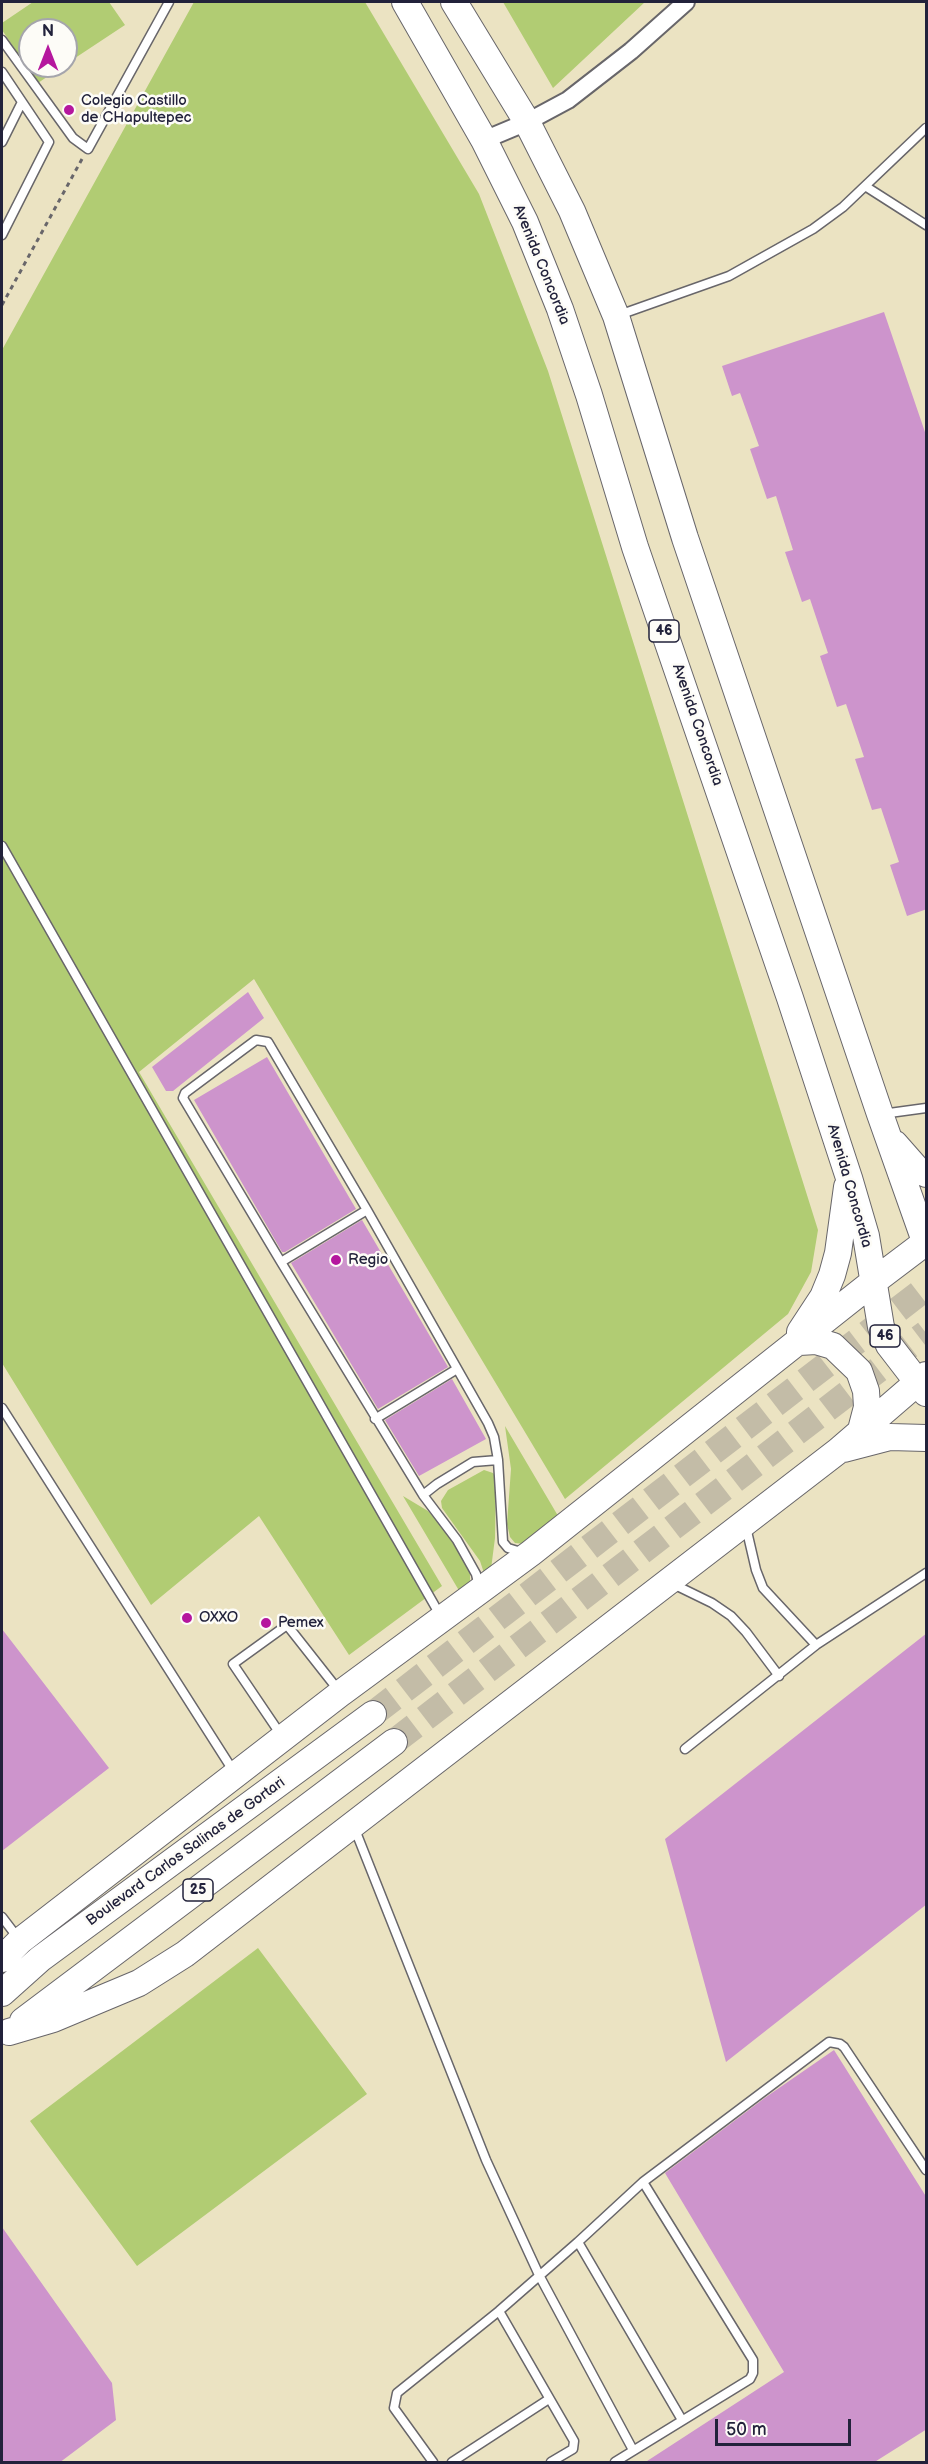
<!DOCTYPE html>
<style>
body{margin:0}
#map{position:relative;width:928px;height:2464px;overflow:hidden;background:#ebe3c2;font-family:"Balsamiq Sans",sans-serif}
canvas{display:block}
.frame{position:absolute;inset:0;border:3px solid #22223b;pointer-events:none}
.north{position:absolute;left:18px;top:18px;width:60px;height:60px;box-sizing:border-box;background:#fdfcf7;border:2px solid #a5a5ac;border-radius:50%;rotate:0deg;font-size:16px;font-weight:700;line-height:24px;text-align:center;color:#22223b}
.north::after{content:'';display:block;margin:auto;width:21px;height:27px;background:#b5179e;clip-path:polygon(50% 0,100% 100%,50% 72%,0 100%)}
.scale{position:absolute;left:715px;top:2419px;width:136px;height:27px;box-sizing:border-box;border:3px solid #22223b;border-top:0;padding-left:8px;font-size:18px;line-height:21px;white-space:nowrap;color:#22223b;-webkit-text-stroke:4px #fdfcf7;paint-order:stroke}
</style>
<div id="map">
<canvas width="928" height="2464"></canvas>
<div class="frame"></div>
<div class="north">N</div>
<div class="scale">50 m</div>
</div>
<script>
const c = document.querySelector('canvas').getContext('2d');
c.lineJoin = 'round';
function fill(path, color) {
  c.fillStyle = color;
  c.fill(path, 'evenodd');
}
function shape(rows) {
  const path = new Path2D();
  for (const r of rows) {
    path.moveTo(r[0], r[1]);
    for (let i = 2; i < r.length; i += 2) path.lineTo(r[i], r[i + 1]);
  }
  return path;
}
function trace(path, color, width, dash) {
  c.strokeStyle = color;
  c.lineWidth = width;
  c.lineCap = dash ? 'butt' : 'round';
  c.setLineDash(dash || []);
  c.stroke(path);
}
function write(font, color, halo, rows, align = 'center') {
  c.font = font + ' "Balsamiq Sans",sans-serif';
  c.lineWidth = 5;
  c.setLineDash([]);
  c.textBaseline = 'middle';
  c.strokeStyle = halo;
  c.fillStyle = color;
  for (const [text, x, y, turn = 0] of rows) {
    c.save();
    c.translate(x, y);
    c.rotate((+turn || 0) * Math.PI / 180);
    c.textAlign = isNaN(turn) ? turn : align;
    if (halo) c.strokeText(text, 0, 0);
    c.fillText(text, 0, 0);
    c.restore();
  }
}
fill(shape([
 [33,2,109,2,125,25,66,64,66,30,30,30,30,66,63,66,38,83,2,30,2,23],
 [194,2,365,2,479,194,548,371,818,1230,811,1272,788,1314,565,1499,254,979,139,1072,442,1586,349,1655,259,1516,151,1605,2,1363,2,350],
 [503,2,645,2,553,88],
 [505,1426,564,1526,525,1544,515,1543,510,1537,507,1524,511,1469],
 [484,1470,493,1473,496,1477,495,1538,491,1569,484,1573,480,1561,442,1508,441,1501,448,1490],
 [403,1496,428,1511,452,1538,470,1570,470,1583,464,1599],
 [258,1948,367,2094,137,2266,30,2121]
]), '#b1cc73');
fill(shape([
 [884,312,927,438,927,909,907,916,890,865,899,862,881,808,872,810,855,759,864,757,846,704,837,707,820,656,828,653,810,599,802,602,785,552,793,550,776,496,767,499,750,449,759,446,740,393,732,396,722,366],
 [248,992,264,1018,173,1091,166,1091,152,1067],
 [267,1057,356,1209,285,1252,282,1252,194,1100],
 [362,1220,448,1367,378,1409,291,1263],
 [452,1379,486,1439,419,1476,385,1420],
 [2,1629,109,1768,2,1851],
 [927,1633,927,1904,726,2062,665,1839],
 [834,2050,927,2198,927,2429,873,2463,644,2463,784,2372,665,2173,766,2097],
 [2,2227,112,2383,116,2420,59,2463,2,2463]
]), '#cd94cc');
trace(shape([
 [373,1714,926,1288],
 [394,1742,926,1333]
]), '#c3bca7', 26, [26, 13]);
const lane = shape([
 [2,40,73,138,88,149,169,2],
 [2,72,49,142,2,235],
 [2,142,22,102],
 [865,186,926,225],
 [619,315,729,276,813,229,843,207,926,128],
 [2,846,440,1615],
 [882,1114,926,1108],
 [281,1262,367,1210],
 [2,1408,234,1772],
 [375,1419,457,1369],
 [423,1495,281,1262,183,1098,185,1093,256,1040,268,1042,367,1210,488,1423,494,1437,498,1460],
 [746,1527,756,1570,763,1588,816,1645],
 [673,1584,712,1603,731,1616,746,1632,779,1676],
 [479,1587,476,1574,457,1540,423,1495,437,1484,473,1462,498,1460,503,1542,508,1548,521,1552],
 [281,1735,233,1664,287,1625,339,1691],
 [685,1749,816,1645,926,1573],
 [354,1827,486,2160,539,2275,633,2450],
 [2,1917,18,1938],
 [499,2311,574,2441,573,2449,551,2462],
 [682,2420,578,2242,643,2182,829,2042,840,2044,844,2047,926,2170],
 [433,2462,394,2408,397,2393,499,2311,578,2242],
 [452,2462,549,2399],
 [615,2462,750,2379,753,2373,753,2360,643,2182]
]);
const street = shape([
 [484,140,527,122,568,100,631,51,686,2]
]);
const primary = shape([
 [405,2,484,140,525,222,560,309,589,395,635,547,790,998,849,1178,866,1236,881,1327,889,1345,926,1393],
 [454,2,527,122,572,211,616,316,685,538,880,1114,926,1244],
 [895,1144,917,1169,926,1174],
 [800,1332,823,1297,832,1275,838,1253,847,1187],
 [799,1342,816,1341,833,1346,859,1371,866,1391,867,1407,861,1430],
 [844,1449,890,1437,926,1438],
 [2,1959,20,1941,341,1693,531,1553,873,1282,926,1242],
 [2,1993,40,1959,373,1714],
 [23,2021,394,1742],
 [9,2032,53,2019,139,1983,185,1954,838,1451,926,1375]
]);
trace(lane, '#68666a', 11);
trace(street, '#68666a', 20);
trace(primary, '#68666a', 28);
trace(shape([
 [2,305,82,159]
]), '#68666a', 3, [4.5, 4.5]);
trace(lane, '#fff', 8);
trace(street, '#fff', 16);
trace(primary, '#fff', 26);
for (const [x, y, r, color] of [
 [69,110,6,"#b5179e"],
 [336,1260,6,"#b5179e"],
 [187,1618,6,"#b5179e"],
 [266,1623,6,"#b5179e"]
]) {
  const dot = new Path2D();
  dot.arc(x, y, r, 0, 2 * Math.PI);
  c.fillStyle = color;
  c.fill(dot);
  trace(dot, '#fdfcf7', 2);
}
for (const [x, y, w] of [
 [664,631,30],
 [885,1336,30],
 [198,1890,30]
]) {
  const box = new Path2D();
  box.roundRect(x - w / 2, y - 11, w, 22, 4.5);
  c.fillStyle = '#fdfcf7';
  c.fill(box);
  trace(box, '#22223b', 1.5);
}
write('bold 14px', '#22223b', null, [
 ["46",664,631],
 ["46",885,1336],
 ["25",198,1890]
]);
write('15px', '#22223b', '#fdfcf7', [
 ["Colegio Castillo",81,101],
 ["de CHapultepec",81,118],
 ["Regio",348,1260],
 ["OXXO",199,1618],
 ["Pemex",278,1623]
], 'left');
write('15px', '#22223b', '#fdfcf7', [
 ["Avenida Concordia",541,265,68],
 ["Avenida Concordia",697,725,71],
 ["Avenida Concordia",849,1186,74],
 ["Boulevard Carlos Salinas de Gortari",186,1852,-36]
]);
</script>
